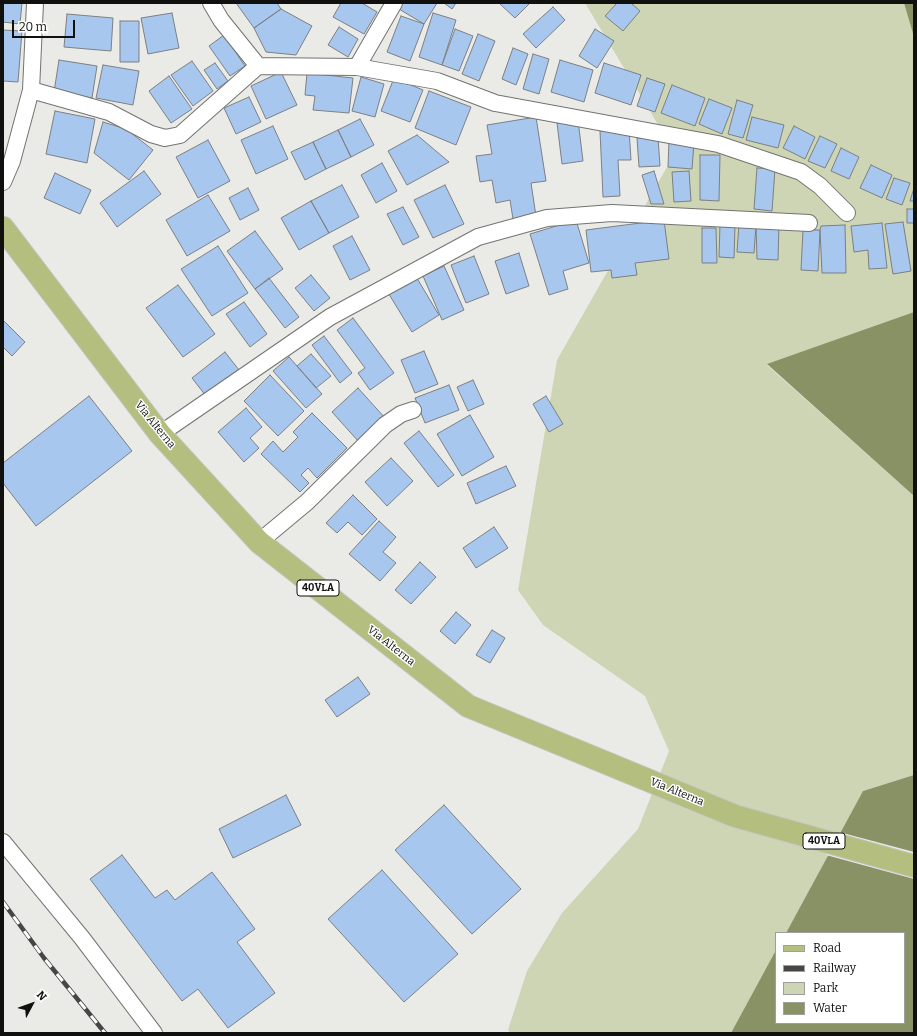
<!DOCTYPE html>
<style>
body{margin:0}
#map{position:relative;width:917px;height:1036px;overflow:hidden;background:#eaebe7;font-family:Bitter,serif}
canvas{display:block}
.frame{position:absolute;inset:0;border:4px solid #10100f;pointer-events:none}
.legend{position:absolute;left:775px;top:932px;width:130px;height:92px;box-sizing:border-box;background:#fff;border:1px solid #9f9f9f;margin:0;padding:5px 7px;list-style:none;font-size:12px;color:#10100f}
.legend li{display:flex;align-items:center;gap:8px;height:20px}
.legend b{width:20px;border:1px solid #9f9f9f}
.north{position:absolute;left:12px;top:984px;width:40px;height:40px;-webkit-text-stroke:3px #fff;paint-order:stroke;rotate:49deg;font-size:11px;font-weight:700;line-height:16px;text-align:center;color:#10100f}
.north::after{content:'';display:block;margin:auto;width:14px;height:18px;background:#10100f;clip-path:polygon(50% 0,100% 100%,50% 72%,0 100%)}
.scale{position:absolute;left:12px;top:20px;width:63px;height:18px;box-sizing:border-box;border:2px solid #10100f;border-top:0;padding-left:5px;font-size:12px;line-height:14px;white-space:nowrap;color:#10100f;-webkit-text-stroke:3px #fff;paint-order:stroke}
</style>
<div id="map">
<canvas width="917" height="1036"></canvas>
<div class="frame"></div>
<ul class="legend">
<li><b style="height:5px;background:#b4be7f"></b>Road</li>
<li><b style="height:5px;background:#464644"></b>Railway</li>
<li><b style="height:11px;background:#cdd5b4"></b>Park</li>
<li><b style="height:11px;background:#899264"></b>Water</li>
</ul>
<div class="north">N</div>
<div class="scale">20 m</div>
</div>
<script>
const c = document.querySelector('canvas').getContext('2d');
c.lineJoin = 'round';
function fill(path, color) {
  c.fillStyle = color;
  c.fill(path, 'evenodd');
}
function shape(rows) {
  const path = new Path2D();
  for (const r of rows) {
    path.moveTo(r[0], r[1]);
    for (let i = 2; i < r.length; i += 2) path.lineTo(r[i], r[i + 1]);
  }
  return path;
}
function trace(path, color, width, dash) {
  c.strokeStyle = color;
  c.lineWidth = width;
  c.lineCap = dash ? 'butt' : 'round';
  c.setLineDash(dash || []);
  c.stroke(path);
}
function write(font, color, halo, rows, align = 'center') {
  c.font = font + ' Bitter,serif';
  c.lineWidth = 3;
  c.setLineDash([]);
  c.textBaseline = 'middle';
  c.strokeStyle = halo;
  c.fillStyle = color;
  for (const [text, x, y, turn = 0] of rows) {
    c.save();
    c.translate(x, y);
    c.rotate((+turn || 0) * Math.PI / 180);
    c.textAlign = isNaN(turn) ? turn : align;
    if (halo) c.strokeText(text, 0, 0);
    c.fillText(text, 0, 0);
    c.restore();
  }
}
fill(shape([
 [585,3,904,3,914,37,914,312,767,365,914,496,914,775,863,791,786,933,776,933,776,950,731,1033,510,1033,508,1030,527,971,562,913,638,829,669,751,645,696,543,625,518,590,557,360,675,153]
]), '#cdd5b4');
fill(shape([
 [904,3,914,3,914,37],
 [914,312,914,496,767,364],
 [914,775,914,1033,731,1033,776,950,776,1023,904,1023,904,933,786,933,863,791]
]), '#899264');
fill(shape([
 [839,832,914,852,914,879,826,855]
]), '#eaebe7');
const building = shape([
 [3,3,22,3,20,24,3,22,3,3],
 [236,3,277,3,281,9,254,28,236,3],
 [341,3,362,3,377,12,364,34,333,17,341,3],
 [403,3,437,3,424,24,399,9,403,3],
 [444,3,456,3,452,9,444,3],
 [499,3,530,3,515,18,499,3],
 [617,3,631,3,640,11,623,31,605,16,617,3],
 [553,7,565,20,536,48,523,34,553,7],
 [281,9,312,26,296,55,266,52,254,28,281,9],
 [172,13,179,48,148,54,141,18,172,13],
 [433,13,456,20,442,65,419,57,433,13],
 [67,14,113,18,111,51,64,47,67,14],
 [401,16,424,24,410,61,387,52,401,16],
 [120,21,139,21,139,62,120,62,120,21],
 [339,27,358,39,348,57,328,45,339,27],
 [455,29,473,36,459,71,442,65,455,29],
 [595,29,614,41,597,68,579,56,595,29],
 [3,30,22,31,18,82,3,81,3,30],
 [478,34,495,41,479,81,462,74,478,34],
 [224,35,245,66,230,76,209,46,224,35],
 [513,48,528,54,516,85,502,79,513,48],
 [533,54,549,59,539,94,523,89,533,54],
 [59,60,97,66,92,98,54,92,59,60],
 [560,60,593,70,584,102,551,92,560,60],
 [192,61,213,91,193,106,171,75,192,61],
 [215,63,228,81,217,89,204,70,215,63],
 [604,63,641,75,631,105,595,93,604,63],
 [103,65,139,71,133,105,96,98,103,65],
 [281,72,297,105,266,119,251,86,281,72],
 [307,73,353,78,349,113,313,110,315,96,305,95,307,73],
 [169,76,192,109,171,123,149,91,169,76],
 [361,77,384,84,375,117,352,111,361,77],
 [394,78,423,90,410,122,381,111,394,78],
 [647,78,665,84,655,112,637,106,647,78],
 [672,85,705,98,695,126,661,113,672,85],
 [429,91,471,107,456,145,415,128,429,91],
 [249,97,261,122,236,134,224,108,249,97],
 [709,99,732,108,722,134,699,124,709,99],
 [737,100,753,105,743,138,728,134,737,100],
 [55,111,95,119,87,163,46,154,55,111],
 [536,117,546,181,531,183,536,216,513,219,510,200,496,203,492,180,480,182,476,156,492,154,487,125,536,117],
 [752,117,784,125,778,148,746,140,752,117],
 [360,119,374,145,351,157,338,130,360,119],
 [578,120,583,161,562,164,557,123,578,120],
 [103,122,126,129,153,150,129,180,94,153,103,122],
 [273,126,288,159,256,174,241,140,273,126],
 [794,126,815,137,805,159,783,148,794,126],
 [629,129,631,160,618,160,620,196,603,197,600,131,629,129],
 [338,130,351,157,326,169,313,142,338,130],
 [417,135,449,162,407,185,388,151,417,135],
 [820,136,837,144,825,168,808,161,820,136],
 [658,137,660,166,639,167,637,138,658,137],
 [208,140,230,181,198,198,176,157,208,140],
 [669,141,694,143,692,169,668,167,669,141],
 [313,142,326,169,305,180,291,152,313,142],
 [841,148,859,157,849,179,831,171,841,148],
 [700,155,720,155,719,201,700,200,700,155],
 [382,163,397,191,376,203,361,175,382,163],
 [871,165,892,175,882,198,860,188,871,165],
 [757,168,775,169,772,211,754,209,757,168],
 [144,171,161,194,117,227,100,203,144,171],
 [654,171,664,204,651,204,642,175,654,171],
 [689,171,691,201,674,202,672,172,689,171],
 [55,173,91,190,80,214,44,198,55,173],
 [894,178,910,183,902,205,886,199,894,178],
 [342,185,359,217,329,233,311,201,342,185],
 [445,185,464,224,433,238,414,200,445,185],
 [248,188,259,210,240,220,229,198,248,188],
 [914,188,914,201,910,201,914,188],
 [208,195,230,231,187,256,166,220,208,195],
 [311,201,329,233,299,250,281,218,311,201],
 [403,207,419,237,403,245,387,214,403,207],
 [907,209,914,209,914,223,907,223,907,209],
 [576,220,589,263,563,271,568,289,549,295,530,234,576,220],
 [664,220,669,259,635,263,637,275,612,278,611,270,591,272,586,230,664,220],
 [903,222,911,271,893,274,885,224,903,222],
 [882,223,887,268,869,269,868,250,854,252,851,226,882,223],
 [739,224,756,225,754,253,737,252,739,224],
 [779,224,778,260,757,259,756,225,779,224],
 [720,225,735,225,734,258,719,257,720,225],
 [845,225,846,273,822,273,820,230,821,226,845,225],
 [702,228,716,228,717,263,702,263,702,228],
 [803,230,820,230,818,271,801,270,803,230],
 [255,231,283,269,255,289,227,251,255,231],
 [352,236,370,270,350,280,333,246,352,236],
 [218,246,248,293,212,316,181,269,218,246],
 [519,253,529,286,506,294,495,261,519,253],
 [474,256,489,294,466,303,451,265,474,256],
 [444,266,464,310,442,320,423,276,444,266],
 [311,275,330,298,314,311,295,288,311,275],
 [415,275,439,315,412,332,387,291,415,275],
 [269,278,299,317,285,328,255,289,269,278],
 [178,285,215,334,183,357,146,308,178,285],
 [244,302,267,334,250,347,226,314,244,302],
 [353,318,394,373,370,390,358,373,365,368,337,330,353,318],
 [3,320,25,342,12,356,3,347,3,320],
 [324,336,352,373,340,383,312,345,324,336],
 [424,351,438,384,415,393,401,360,424,351],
 [225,352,239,370,206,396,192,378,225,352],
 [311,354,331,376,316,388,297,366,311,354],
 [289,357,322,394,306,408,273,371,289,357],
 [270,375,304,411,278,436,244,401,270,375],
 [473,380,484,404,468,411,457,387,473,380],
 [449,385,459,410,425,423,415,398,449,385],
 [358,388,385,418,359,442,332,412,358,388],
 [89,396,132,451,36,526,3,483,3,463,89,396],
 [546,396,563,424,549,432,533,404,546,396],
 [246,408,262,427,250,438,259,448,244,462,218,432,246,408],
 [312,413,347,448,317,478,308,468,301,475,309,483,300,492,261,454,273,441,283,452,298,437,293,432,312,413],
 [470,415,494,457,462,476,437,434,470,415],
 [419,431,454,475,438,487,404,443,419,431],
 [391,458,413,481,387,506,365,482,391,458],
 [506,466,516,486,476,504,467,483,506,466],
 [353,495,377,519,362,535,348,522,337,533,326,523,353,495],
 [379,521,396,537,383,552,396,563,380,581,349,554,379,521],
 [494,527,508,548,476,568,463,548,494,527],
 [420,562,436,577,411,604,395,590,420,562],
 [456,612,471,625,455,644,440,631,456,612],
 [492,630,505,638,490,663,476,655,492,630],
 [358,677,370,694,337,717,325,700,358,677],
 [286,795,301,825,233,858,219,829,286,795],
 [444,805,521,889,472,934,395,850,444,805],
 [122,855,155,898,167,890,175,900,212,872,255,929,237,942,275,993,228,1028,198,989,182,1001,90,879,122,855],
 [382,870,458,954,404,1002,328,919,382,870]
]);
fill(building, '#a8c7ef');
trace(building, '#7d7f82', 1);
const minor = shape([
 [211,3,221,20,258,66],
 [357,67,394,3],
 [31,90,109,112,151,134,165,138,180,135,258,66,357,67,437,81,495,103,718,144,801,172,820,186,847,213],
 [3,182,12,161,31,90,35,3],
 [160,434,330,317,478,237,547,218,612,213,809,223],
 [259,542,307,502,385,425,401,414,413,410],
 [3,842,82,938,154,1033]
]);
const primary = shape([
 [3,228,160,434,259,542,468,706,735,816,914,866]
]);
trace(minor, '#737471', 18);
trace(primary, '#c6c6c5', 24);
trace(minor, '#fff', 16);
trace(primary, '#b4be7f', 22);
const rail = shape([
 [3,902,44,958,105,1033]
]);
trace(rail, '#464644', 4.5);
trace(rail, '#fff', 3, [9]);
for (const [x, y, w] of [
 [318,588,42],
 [824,841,42]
]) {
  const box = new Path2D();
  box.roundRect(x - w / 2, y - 8, w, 16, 3);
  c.fillStyle = '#fff';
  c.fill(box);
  trace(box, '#10100f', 1);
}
write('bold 10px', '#10100f', null, [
 ["40VLA",318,588],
 ["40VLA",824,841]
]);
write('11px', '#10100f', '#fff', [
 ["Via Alterna",155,425,51],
 ["Via Alterna",391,646,38],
 ["Via Alterna",677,792,22]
]);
</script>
